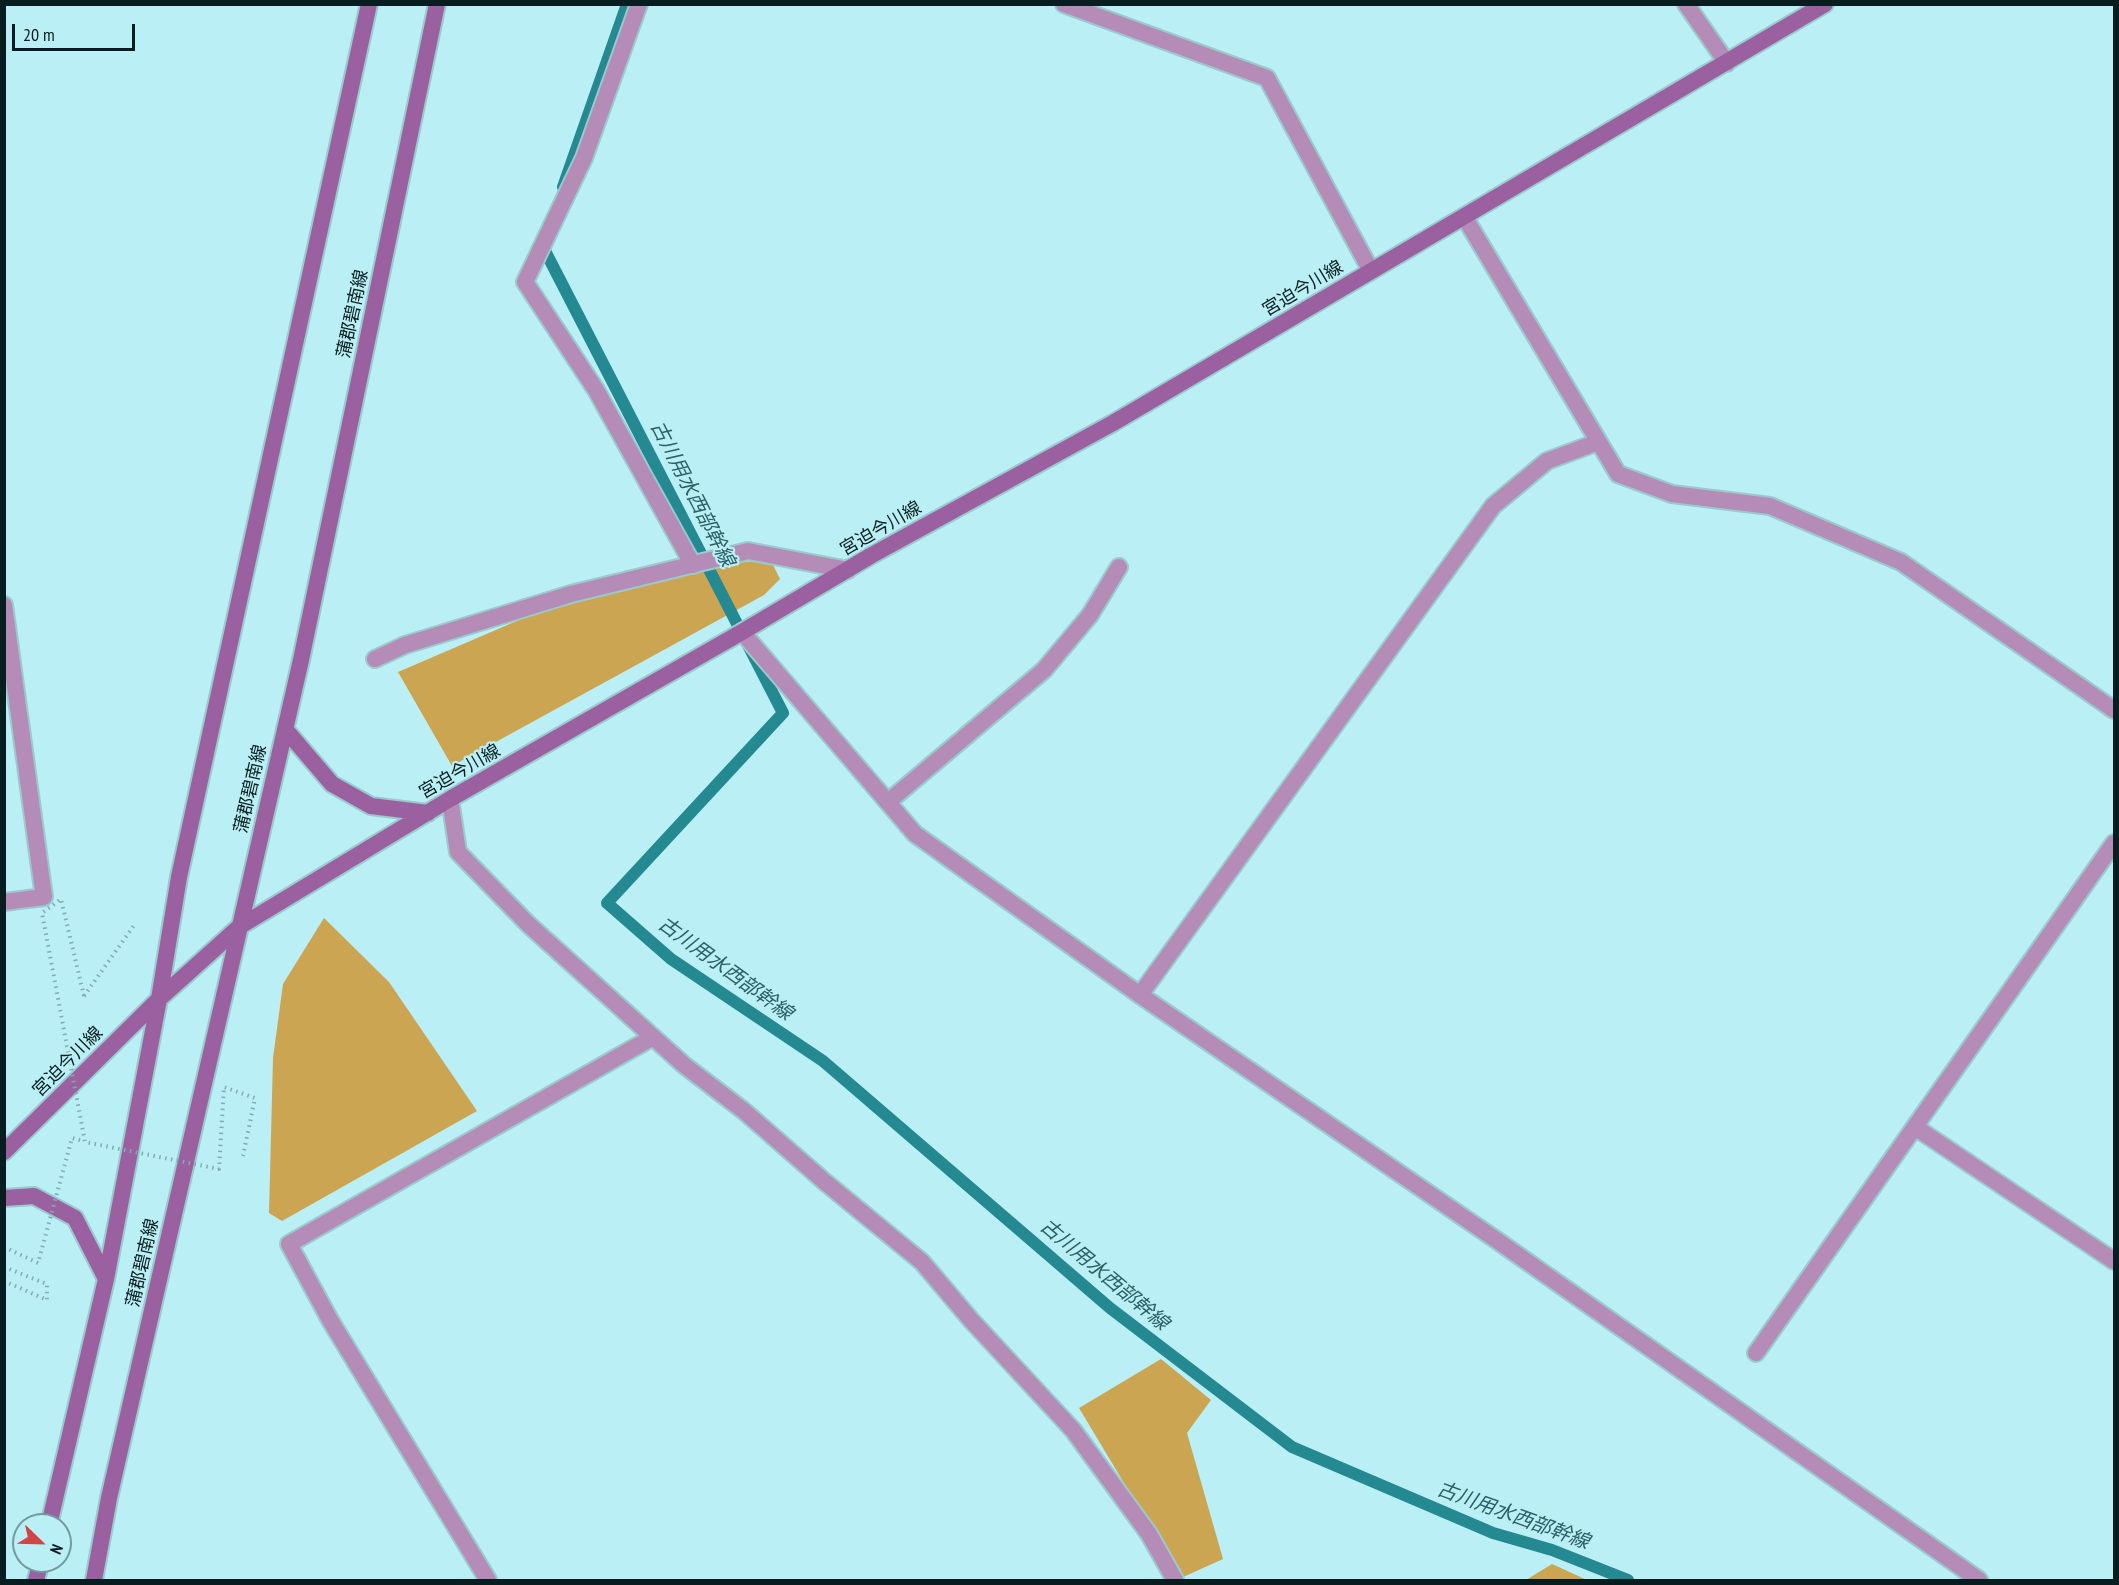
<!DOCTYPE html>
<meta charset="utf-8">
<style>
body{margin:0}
#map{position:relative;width:2119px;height:1585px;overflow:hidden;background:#baeff5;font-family:"PT Sans Narrow",sans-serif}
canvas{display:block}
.frame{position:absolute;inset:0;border:6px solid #081d1f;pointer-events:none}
.north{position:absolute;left:12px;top:1513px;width:60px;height:60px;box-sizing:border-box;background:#baeff5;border:2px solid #739b9f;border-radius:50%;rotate:113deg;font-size:16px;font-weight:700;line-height:24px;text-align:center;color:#081d1f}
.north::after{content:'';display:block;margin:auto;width:21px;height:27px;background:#d34445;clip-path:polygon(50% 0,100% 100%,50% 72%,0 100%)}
.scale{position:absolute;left:12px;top:24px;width:123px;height:27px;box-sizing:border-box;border:3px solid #081d1f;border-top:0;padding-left:8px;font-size:18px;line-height:21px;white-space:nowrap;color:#081d1f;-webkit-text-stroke:4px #baeff5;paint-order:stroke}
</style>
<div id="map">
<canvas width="2119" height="1585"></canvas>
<div class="frame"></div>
<div class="north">N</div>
<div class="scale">20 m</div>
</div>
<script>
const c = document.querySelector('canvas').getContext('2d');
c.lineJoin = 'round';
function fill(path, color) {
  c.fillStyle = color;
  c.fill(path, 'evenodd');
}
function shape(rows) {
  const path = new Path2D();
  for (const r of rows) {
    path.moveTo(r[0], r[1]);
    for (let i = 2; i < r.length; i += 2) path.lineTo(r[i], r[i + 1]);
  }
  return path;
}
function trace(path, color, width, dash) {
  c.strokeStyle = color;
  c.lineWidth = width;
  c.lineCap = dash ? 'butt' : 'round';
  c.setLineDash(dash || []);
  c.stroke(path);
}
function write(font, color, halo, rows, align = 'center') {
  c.font = font + ' "PT Sans Narrow","Noto Sans JP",sans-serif';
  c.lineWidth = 4.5;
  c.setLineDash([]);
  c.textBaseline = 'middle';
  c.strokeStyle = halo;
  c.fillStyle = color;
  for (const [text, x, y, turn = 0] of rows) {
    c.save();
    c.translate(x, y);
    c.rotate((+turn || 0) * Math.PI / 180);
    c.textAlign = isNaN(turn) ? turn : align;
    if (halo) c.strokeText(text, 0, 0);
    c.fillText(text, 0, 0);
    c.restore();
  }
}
fill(shape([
 [770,559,780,579,764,595,452,766,398,672,533,614,721,565],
 [324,918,389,982,477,1111,282,1221,269,1213,273,1058,283,984],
 [1161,1359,1211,1400,1187,1433,1223,1559,1181,1578,1079,1408],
 [1552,1564,1587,1580,1526,1580]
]), '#cca553');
trace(shape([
 [563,187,627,4],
 [544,240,542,245,783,713,607,903,671,959,823,1061,1110,1308,1292,1447,1493,1533,1552,1550,1628,1580]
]), '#258992', 12);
const service = shape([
 [1064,4,1267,78,1371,271],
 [888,802,1044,670,1090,615,1119,567]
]);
const minor = shape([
 [639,4,584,158,525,282,596,390,693,565],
 [1686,4,1727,63],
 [1465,218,1618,474,1672,494,1770,506,1901,562,2114,710],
 [4,605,44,897,4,902],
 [742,632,915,834,1140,995,1495,1239,1979,1580],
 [375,659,405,645,571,594,748,551,848,570],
 [450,799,458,852,528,924,684,1065,744,1111,825,1182,922,1262,971,1320,1073,1430,1149,1534,1175,1580],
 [1140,995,1493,506,1547,461,1598,442],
 [1756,1353,2114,843],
 [488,1580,330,1320,289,1244,653,1037]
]);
const tertiary = shape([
 [1915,1127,2114,1261]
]);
const secondary = shape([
 [285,729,332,784,371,806,428,813],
 [4,1152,159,999,239,927,450,799,742,632,872,555,1113,423,1825,4],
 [4,1198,34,1196,75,1218,106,1279],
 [49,1525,106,1279,159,999,179,877,369,4],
 [36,1580,41,1561],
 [94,1580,109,1498,301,660,437,4]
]);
trace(service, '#9ac9ce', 20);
trace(minor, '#9ac9ce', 20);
trace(tertiary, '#9ac9ce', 20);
trace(secondary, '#9ac9ce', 20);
trace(shape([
 [84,996,135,924],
 [4,1267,47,1284,47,1300,4,1281]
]), '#82acb1', 4, [1.5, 4.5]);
trace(service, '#b48cb7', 16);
trace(minor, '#b48cb7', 16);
trace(tertiary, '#b48cb7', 16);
trace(secondary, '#9b60a0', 16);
trace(shape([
 [84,996,61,899,42,913,85,1142,219,1169,224,1087,255,1098,243,1156],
 [4,1247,38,1263,72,1138,84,1141]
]), '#82acb1', 4, [1.5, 4.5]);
write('18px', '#081d1f', '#baeff5', [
 ["宮迫今川線",1303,289,-31],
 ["蒲郡碧南線",353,314,-78],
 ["宮迫今川線",881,529,-30],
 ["宮迫今川線",460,772,-30],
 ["蒲郡碧南線",251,789,-77],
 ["宮迫今川線",68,1062,-45],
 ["蒲郡碧南線",143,1263,-77]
]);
write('italic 20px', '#2b6065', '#baeff5', [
 ["古川用水西部幹線",692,494,63],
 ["古川用水西部幹線",725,969,36],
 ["古川用水西部幹線",1104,1275,40],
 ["古川用水西部幹線",1513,1516,20]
]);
</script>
